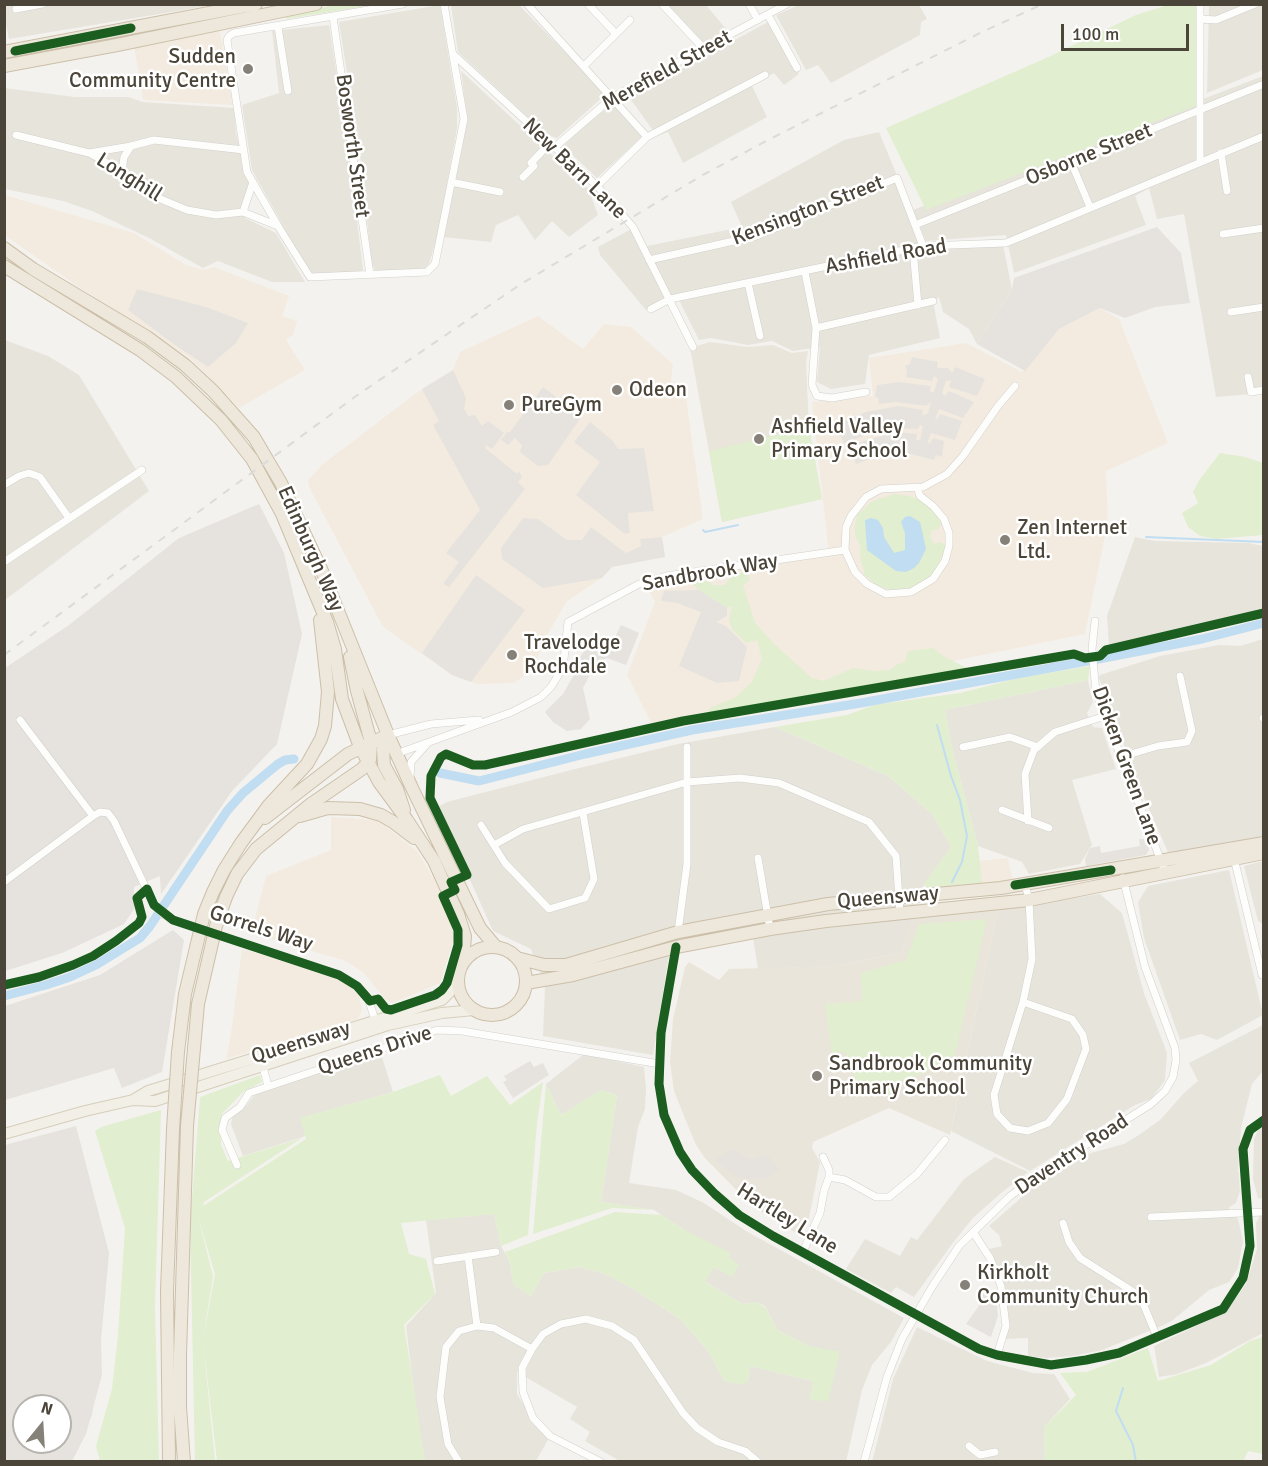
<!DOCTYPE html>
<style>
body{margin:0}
#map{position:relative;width:1268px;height:1466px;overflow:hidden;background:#f4f2ee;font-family:Signika,sans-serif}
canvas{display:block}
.frame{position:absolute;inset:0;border:6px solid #4b4439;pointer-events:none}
.north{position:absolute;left:12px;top:1394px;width:60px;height:60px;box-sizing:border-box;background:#fff;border:2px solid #b7b4b0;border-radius:50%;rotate:18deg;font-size:16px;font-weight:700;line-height:24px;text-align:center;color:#4b4439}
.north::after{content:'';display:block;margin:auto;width:21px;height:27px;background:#868178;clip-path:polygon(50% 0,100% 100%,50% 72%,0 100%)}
.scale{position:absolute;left:1061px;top:24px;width:128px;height:27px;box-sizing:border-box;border:3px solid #4b4439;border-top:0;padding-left:8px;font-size:18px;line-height:21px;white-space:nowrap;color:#4b4439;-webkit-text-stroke:4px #fff;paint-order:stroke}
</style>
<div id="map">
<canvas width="1268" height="1466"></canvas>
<div class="frame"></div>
<div class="north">N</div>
<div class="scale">100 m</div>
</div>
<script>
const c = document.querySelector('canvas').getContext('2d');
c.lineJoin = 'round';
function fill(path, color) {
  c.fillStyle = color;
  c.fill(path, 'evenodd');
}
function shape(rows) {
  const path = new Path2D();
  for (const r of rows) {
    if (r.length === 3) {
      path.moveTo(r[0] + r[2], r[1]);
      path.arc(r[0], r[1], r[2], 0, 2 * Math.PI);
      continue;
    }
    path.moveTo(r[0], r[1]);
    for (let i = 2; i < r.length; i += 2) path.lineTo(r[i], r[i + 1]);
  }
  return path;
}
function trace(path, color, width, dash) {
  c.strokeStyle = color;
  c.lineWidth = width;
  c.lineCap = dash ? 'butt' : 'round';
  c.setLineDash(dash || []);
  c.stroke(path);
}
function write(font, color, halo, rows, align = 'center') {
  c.font = font + ' Signika,sans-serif';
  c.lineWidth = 5;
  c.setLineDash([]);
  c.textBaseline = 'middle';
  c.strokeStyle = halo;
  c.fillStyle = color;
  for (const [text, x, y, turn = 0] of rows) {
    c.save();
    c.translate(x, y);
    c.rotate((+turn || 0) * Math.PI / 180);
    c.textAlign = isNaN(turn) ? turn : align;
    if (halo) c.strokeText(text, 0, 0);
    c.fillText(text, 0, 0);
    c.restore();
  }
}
fill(shape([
 [4,5,213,5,9,39,5,20],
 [440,5,457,108,457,128,439,231,429,264,423,270,375,271,371,259,362,169,339,22],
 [451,5,519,5,606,94,557,138,547,135,458,52],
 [667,5,706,5,727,30,705,44],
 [919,5,927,19,921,22,920,35,831,83,818,65,806,70,776,15,799,5],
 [1209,5,1263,5,1263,70,1207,93],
 [770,21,799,74,784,85,774,73,752,86,767,117,683,163,668,132,657,136,629,97],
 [329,25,348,147,363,270,359,272,311,276,252,170,242,105,279,93,272,31],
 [461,71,594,194,592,199,598,215,569,237,552,221,535,240,518,215,496,225,491,242,443,237,463,139,466,108],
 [1263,76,1263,393,1216,397,1184,214,1157,219,1149,188,1135,196,1146,225,1014,273,1006,235,926,241,913,210],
 [4,88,75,97,128,97,143,102,234,108,236,133,248,181,249,186,242,203,245,218,276,233,305,282,272,282,218,261,203,268,149,238,92,211,63,201,5,189],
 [614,105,642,137,597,178,563,146,593,117],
 [879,132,925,243,1002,239,1012,290,977,344,969,329,943,312,939,297,933,301,940,338,869,355,865,384,831,389,817,382,820,347,793,351,772,341,748,345,711,338,699,340,677,296,646,310,600,255,598,247,637,226,647,246,742,227,731,202,844,140],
 [5,340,48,356,79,375,149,491,5,600],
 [1135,537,1155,541,1248,543,1263,546,1263,610,1109,646,1107,616],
 [1263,639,1263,836,1206,850,1168,852,1141,791,1099,678,1100,675,1160,656,1219,645,1240,646],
 [1088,680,1093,702,1087,713,1093,727,1102,728,1116,769,1072,780,1092,845,1080,864,1029,874,1022,862,978,846,953,752,945,710],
 [775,727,888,776,933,815,951,847,924,885,902,952,837,966,758,969,753,938,669,955,653,1055,543,1036,545,985,531,949,493,931,466,871,450,842,436,808,447,802,571,770,678,744],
 [1263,861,1264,861,1263,924,1258,921,1244,866],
 [1229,870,1263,1015,1217,1040,1201,1034,1180,1040,1144,938,1138,902,1148,886],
 [1100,894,1122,913,1144,993,1167,1053,1165,1080,1151,1099,1135,1105,1030,1171,951,1131,998,909],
 [1263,1025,1263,1071,1252,1084,1241,1128,1238,1166,1240,1191,1236,1203,1228,1208,1238,1219,1243,1241,1238,1268,1229,1282,1209,1290,1173,1320,1164,1325,1102,1350,1073,1356,1047,1358,1028,1356,1028,1338,1004,1339,1005,1305,1002,1277,989,1249,1002,1246,999,1235,989,1226,1031,1189,1084,1155,1124,1144,1139,1135,1160,1120,1184,1093,1198,1081,1189,1063],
 [380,1051,393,1092,301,1118,306,1136,243,1156,231,1124,233,1115,246,1106,256,1093],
 [584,1054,644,1067,646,1088,645,1109,638,1127,629,1183,676,1190,704,1203,746,1231,904,1318,891,1342,872,1365,862,1390,846,1462,620,1461,585,1441,590,1432,570,1419,577,1407,517,1372,517,1394,537,1426,549,1438,536,1461,425,1461,418,1425,406,1326,436,1293,426,1220,494,1214,501,1246,509,1260,514,1285,531,1296,544,1273,579,1267,603,1273,632,1288,680,1319,709,1352,724,1381,748,1381,750,1366,813,1381,823,1350,809,1346,777,1330,765,1306,756,1302,743,1304,704,1281,713,1267,733,1276,683,1229,654,1210,601,1202,617,1095,601,1090,561,1115,546,1084],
 [1263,1125,1263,1199,1258,1198,1253,1179,1254,1139,1259,1128],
 [995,1157,1028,1172,1000,1194,973,1218,952,1244,914,1297,896,1287,891,1293,846,1269,865,1239,900,1256,911,1237,917,1240,964,1179],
 [1260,1215,1263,1215,1263,1333,1206,1363,1177,1374,1159,1377,1154,1346,1226,1312,1246,1284,1257,1249,1256,1223],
 [917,1327,987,1361,1033,1373,1054,1374,1070,1399,1044,1427,1045,1461,872,1462,893,1379]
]), '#e7e4dc');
fill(shape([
 [220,31,233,105,143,100,134,46],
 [5,195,134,233,186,265,204,270,214,267,289,296,282,316,297,321,293,335,286,340,305,370,239,408,190,358,80,288,6,236,5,234],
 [1100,308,1119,319,1168,443,1106,471,1108,522,1085,634,651,723,627,675,655,602,648,589,699,576,829,555,812,402,873,396,869,358,966,343,1022,372,1059,329],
 [538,316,583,349,604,324,631,327,673,364,671,380,686,397,703,519,662,537,665,557,612,567,602,578,567,601,546,637,532,670,514,683,478,684,452,675,383,627,309,487,308,480,323,464,415,394,453,370,460,352],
 [331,817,378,820,417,851,446,899,455,935,440,983,393,1003,385,999,364,973,346,961,251,933,266,876,331,850],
 [1008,858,1013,883,982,886,978,861],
 [242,949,305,966,332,976,350,986,359,996,362,1010,358,1019,226,1059,231,1034]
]), '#f3ebdf');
fill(shape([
 [1157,227,1181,253,1190,303,1155,307,1125,318,1100,308,1059,329,1025,371,977,344,1012,290,1014,278],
 [259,504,284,553,302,634,277,744,232,791,161,894,160,876,134,887,134,909,124,924,62,953,5,971,5,668,69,625,179,538],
 [173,930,184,940,162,1072,122,1088,114,1068,5,1100,5,1006,100,975],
 [76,1126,109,1253,101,1340,102,1375,86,1434,72,1461,5,1462,5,1145],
 [24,1406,60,1406,60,1442,24,1442]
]), '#e6e2de');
fill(shape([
 [710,342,747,347,773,345,792,353,808,351,806,363,809,427,822,499,722,522,690,348],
 [998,909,950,1135,889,1108,813,1142,812,1148,820,1162,809,1218,801,1236,752,1206,704,1157,695,1143,674,1091,670,1062,673,1019,685,967,689,962,719,980,729,969,837,966,902,952,913,917]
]), '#eae5da');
fill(shape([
 [334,5,373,5,286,19,286,16],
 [1168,5,1198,5,1198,105,926,210,886,128,1044,59,1136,15],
 [809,427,822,499,722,522,709,451],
 [1220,453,1245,457,1263,463,1263,535,1216,539,1200,536,1188,527,1182,513,1198,503,1193,492,1200,479],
 [895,494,908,496,923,501,934,512,942,524,937,530,932,530,930,536,934,544,940,542,946,546,939,563,931,577,909,588,891,590,877,585,865,575,861,561,860,545,855,535,855,525,857,515,873,501],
 [748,571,749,581,743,585,755,623,774,644,812,678,824,681,853,668,873,671,890,670,898,664,905,662,908,651,933,648,943,656,971,670,738,710,708,713,710,708,736,697,751,683,762,659,757,640,746,643,732,629,729,620,732,606,727,608,699,590,692,583,709,581,713,585,725,585,732,575],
 [1090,666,1088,680,945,710,953,752,978,846,982,883,927,888,924,884,951,847,933,815,888,776,775,727,847,715,874,705,960,693,1019,678],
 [987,919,955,1055,927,1072,903,1081,890,1094,869,1095,861,1098,845,1051,832,1054,825,1004,862,1001,861,973,906,960,919,924],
 [260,1075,262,1082,243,1092,222,1114,221,1145,228,1161,302,1138,204,1202,203,1206,306,1139,300,1118,393,1092,440,1075,451,1096,487,1076,510,1105,543,1082,537,1123,528,1235,501,1246,494,1214,401,1223,409,1254,426,1259,435,1294,404,1325,425,1461,217,1461,203,1341,215,1461,195,1462,190,1224,200,1097],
 [198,1217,215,1274,203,1340,213,1276],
 [546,1084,561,1115,601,1090,617,1095,601,1202,654,1210,612,1208,533,1234],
 [161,1110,155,1307,159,1461,100,1461,96,1446,112,1389,118,1335,125,1228,95,1131,101,1127],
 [615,1212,662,1215,683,1229,731,1253,729,1258,739,1264,733,1277,714,1267,705,1282,743,1304,756,1302,765,1307,777,1330,809,1346,840,1352,828,1401,809,1400,813,1381,750,1366,748,1381,743,1385,724,1381,709,1352,680,1319,632,1288,603,1273,579,1267,544,1273,531,1296,514,1285,509,1260,505,1252],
 [1263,1337,1263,1454,1248,1451,1243,1462,1045,1461,1044,1427,1076,1395,1060,1373,1087,1372,1148,1348,1158,1381,1211,1365,1250,1341]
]), '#e1eecf');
fill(shape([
 [137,289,206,307,248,323,236,343,208,367,175,345,128,310],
 [912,357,938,362,937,368,948,368,952,373,955,367,985,379,977,396,949,387,951,380,946,381,942,393,945,396,949,391,974,402,963,418,939,409,935,419,937,419,940,414,962,421,955,440,931,433,928,441,929,444,934,438,944,441,942,457,936,455,934,460,906,453,897,453,880,455,856,464,854,458,848,458,849,453,846,446,896,432,917,434,916,440,920,440,923,426,920,425,918,429,886,428,844,443,841,436,836,436,838,430,835,425,866,412,899,406,923,410,922,416,928,413,931,402,926,406,895,402,879,404,878,398,875,397,877,385,898,382,931,386,930,392,934,392,938,379,934,376,932,381,906,377,907,371,905,366,910,364],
 [453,370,466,398,464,409,468,416,475,415,482,426,488,421,504,433,492,449,486,445,485,448,517,474,519,471,522,477,518,482,525,489,449,587,443,584,459,562,446,553,480,510,433,425,439,421,422,389],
 [543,387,582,416,548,465,538,466,520,452,522,445,515,438,508,445,501,440,507,432,510,432],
 [590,422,613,441,618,449,644,448,654,511,628,513,630,533,625,534,576,495,600,462,574,442],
 [523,518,538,519,567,540,582,540,591,527,626,553,641,546,640,539,662,537,665,557,612,567,602,578,543,588,502,559,501,548],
 [476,575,525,610,471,682,452,675,422,653],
 [699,590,727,608,727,616,716,622,726,626,747,647,739,681,717,683,679,666,701,612,677,603,661,601,664,591],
 [621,625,639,633,626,665,607,658,596,663,583,688,590,719,581,729,567,731,553,722,545,712,563,694,575,673,578,659,587,648,615,637],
 [1139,839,1144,839,1148,844,1149,850,1146,855,1086,866,1085,859,1090,848,1100,846,1101,853,1140,846],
 [530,1061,534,1067,543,1063,549,1075,513,1098,503,1082,507,1080,504,1076],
 [734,1149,739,1154,749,1159,754,1159,766,1154,779,1170,765,1178,746,1179,737,1177,722,1166,716,1159],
 [980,1291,988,1297,991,1294,996,1298,998,1316,991,1337,966,1324,983,1300,977,1296],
 [88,1364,98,1370,92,1415,71,1461,44,1461,48,1449,47,1442,60,1442,60,1406,42,1406,57,1402,54,1374]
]), '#e6e3df');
fill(shape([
 [910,516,920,522,926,549,919,563,914,568,906,572,896,571,867,550,865,520,871,518,878,520,883,528,884,537,894,553,905,550,905,533,901,522,905,517]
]), '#c0ddf1');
trace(shape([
 [703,530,705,532,738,525],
 [1146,537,1264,542],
 [937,725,951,776,960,800,967,836,962,862,952,882],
 [1123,1388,1116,1411,1133,1445,1136,1462]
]), '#c0ddf1', 2);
trace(shape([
 [440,773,479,781,585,754,692,730,861,703,1109,657,1202,639,1264,623],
 [4,996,46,985,70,977,96,965,140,938,150,926,227,811,243,793,278,764,285,760,294,759]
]), '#c0ddf1', 9);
const street = shape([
 [403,4,234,33,229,36,227,40,247,172,278,226,310,277,427,272,435,264,464,119,444,4],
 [527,4,647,137],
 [588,4,616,34],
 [662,4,704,49],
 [749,4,758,20],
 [1200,4,1200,162],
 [16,9,42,4],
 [768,15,797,68],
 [333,17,370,275],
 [1200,19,1216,20,1255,4],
 [278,27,288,91],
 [454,55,597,186,633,227,693,347],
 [584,66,630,20],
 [16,135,89,153,122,171,151,195,187,210,216,215,243,212,278,226],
 [555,147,613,97,787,4],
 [89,153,131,146,154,140,244,150],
 [1221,153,1227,191],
 [1071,162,1090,207],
 [122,171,124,157,131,146],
 [523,177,534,166,531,163,550,143],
 [451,182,500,192],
 [597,186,647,137,765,75],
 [243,212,253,182],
 [915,225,1264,84],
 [1223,234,1264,228],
 [913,249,918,305],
 [649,260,756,236,897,178,923,246],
 [805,272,816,328,812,385,817,396,832,398,866,392],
 [748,283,760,336],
 [651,309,670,299,923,246,1006,243,1264,136],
 [1231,312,1264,307],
 [816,328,933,301],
 [1248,377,1251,392,1264,390],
 [4,485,19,476,29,473,40,477,69,518],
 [917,487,920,496,933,506,944,519,949,533,949,546,945,561,933,579,911,592,886,594,867,584,855,572,845,550,846,527,851,516,866,497,881,489,923,487,947,474,963,456,998,406,1015,386],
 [4,562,142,470],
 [1095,621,1092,649,1096,692,1166,874],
 [1263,718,1264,719],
 [20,720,93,816],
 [388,735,431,724,479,720],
 [963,747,1010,737,1038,747],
 [396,754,512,712,541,697,551,687,559,674,564,659,568,622,639,584,666,576,845,550],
 [1121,757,1158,746,1187,742,1192,731,1180,676],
 [410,778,411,762,427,744],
 [1002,810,1049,828],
 [1028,821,1025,774,1034,750,1055,732,1105,716],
 [481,825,505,863,549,909,585,898,594,879,583,813],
 [494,845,523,829,687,782,740,778,779,783,869,822,896,856,900,913],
 [758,858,770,929],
 [1234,858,1262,975],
 [4,882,93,816,100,812,108,813,114,821,154,905,163,914,173,920,339,975,357,986,368,998,376,1023],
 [678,932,687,864,687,747],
 [676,947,661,1033,659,1084,664,1115,680,1152,692,1170,715,1194,739,1215,773,1236,979,1349,997,1355,1051,1365,1086,1360,1119,1353,1223,1309,1243,1278,1250,1246,1243,1149,1250,1130,1264,1120],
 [1023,1002,994,1095,997,1114,1010,1128,1028,1131,1048,1123,1067,1099,1086,1049,1083,1035,1072,1019,1023,1002,1032,959,1029,900,1025,884],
 [262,1063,268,1086],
 [237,1165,222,1130,225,1118,240,1107,249,1093,437,1030,462,1031,660,1064],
 [829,1177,845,1180,876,1197,889,1197,917,1174,945,1140],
 [1151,1217,1264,1212],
 [1063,1223,1069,1242,1080,1258,1140,1296,1157,1337],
 [973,1232,990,1258,1001,1286,1006,1326,997,1355],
 [803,1252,820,1213,824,1191,829,1177,829,1170,823,1157],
 [468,1256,477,1326],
 [437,1261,496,1252],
 [969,1446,980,1455,995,1452],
 [459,1462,448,1444,440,1397,446,1347,459,1331,477,1326,494,1328,532,1349],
 [601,1462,550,1436,533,1418,523,1392,522,1368,532,1349,543,1334,561,1324,586,1319,612,1326,634,1340,683,1413,697,1428,718,1442,745,1451,758,1462],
 [864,1462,887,1377,902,1339,932,1287,959,1246,1009,1197,1038,1175,1151,1104,1165,1091,1173,1077,1176,1060,1175,1048,1145,967,1123,878]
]);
const primary = shape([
 [133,1100,148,1091,442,1000,449,993,459,973],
 [4,1134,85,1111,133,1100,155,1101,388,1025,442,1013,474,1010]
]);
const highway = shape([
 [4,52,256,4],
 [4,66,117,45,316,4],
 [4,248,33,269,147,337,185,365,213,391,254,437,281,483,322,571,388,735,412,788,480,928,496,947],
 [4,266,140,350,176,377,221,420,252,459,282,514,327,622,335,649,342,699,360,747,379,782,407,820,434,861,458,914,465,936,463,962],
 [388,735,383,749,384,765,397,789,404,810],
 [300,816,328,808,360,809,381,815,393,822,414,838],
 [265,818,348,754,388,735],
 [213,892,224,870,241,843,269,805,307,764,321,739,325,726,328,692,320,620],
 [226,897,237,874,256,849,311,804,362,769,370,760,371,742,357,691,350,657],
 [492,981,34],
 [517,958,544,965,566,965,678,932,828,904,1001,888,1264,843],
 [526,983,573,975,676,947,770,929,826,921,1029,900,1264,853],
 [169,1462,167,1291,173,1129],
 [184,1462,180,1407,180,1355,187,1126]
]);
trace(street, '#d2d0cb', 8);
trace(primary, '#d6cebb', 12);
trace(highway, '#ccbfa9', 14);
trace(street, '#fdfdfc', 7);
trace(primary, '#f2efe6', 10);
trace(highway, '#ede8db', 12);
trace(shape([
 [4,655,356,396,521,284,701,176,768,140,982,32,1043,4]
]), '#dbdbda', 2, [8, 8]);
const highwayBridge = shape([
 [187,1126,198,1004,216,926,226,897],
 [173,1129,178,1052,185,994,204,914,213,892]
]);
trace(highwayBridge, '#ccbfa9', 14, []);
trace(highwayBridge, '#ede8db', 12);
trace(shape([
 [15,51,131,28],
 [1015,885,1111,870],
 [676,947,661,1033,659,1084,664,1115,680,1152,692,1170,715,1194,739,1215,773,1236,979,1349,997,1355,1051,1365,1086,1360,1119,1353,1223,1309,1243,1278,1250,1246,1243,1149,1250,1130,1264,1120],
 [4,985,39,977,73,965,93,956,116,941,139,923,142,917,137,898,147,889,154,905,173,920,339,975,357,986,370,1001,378,999,386,1009,391,1010,435,995,442,990,447,983,458,945,458,930,443,896,455,890,451,882,467,875,430,798,431,776,441,757,446,754,473,765,485,765,683,721,1074,654,1085,658,1100,656,1106,650,1264,613]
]), '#1b5e20', 9);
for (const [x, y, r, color] of [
 [248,69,6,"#868178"],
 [617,390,6,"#868178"],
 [509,405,6,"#868178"],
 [759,439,6,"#868178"],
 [1005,540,6,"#868178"],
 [512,655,6,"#868178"],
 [817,1076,6,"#868178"],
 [965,1285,6,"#868178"]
]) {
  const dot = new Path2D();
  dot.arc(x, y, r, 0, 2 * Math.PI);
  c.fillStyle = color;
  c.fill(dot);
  trace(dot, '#fff', 2);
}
write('21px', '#4b4439', '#fff', [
 ["Sudden",236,57,"right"],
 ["Community Centre",236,81,"right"],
 ["Odeon",629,390],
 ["PureGym",521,405],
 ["Ashfield Valley",771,427],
 ["Primary School",771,451],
 ["Zen Internet",1017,528],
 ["Ltd.",1017,552],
 ["Travelodge",524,643],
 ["Rochdale",524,667],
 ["Sandbrook Community",829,1064],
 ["Primary School",829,1088],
 ["Kirkholt",977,1273],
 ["Community Church",977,1297]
], 'left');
write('21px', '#4b4439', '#fff', [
 ["Merefield Street",667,71,-29],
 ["Bosworth Street",352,146,82],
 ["Osborne Street",1089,155,-22],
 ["New Barn Lane",574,169,44],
 ["Longhill",129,178,32],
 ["Kensington Street",808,211,-21],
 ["Ashfield Road",886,257,-10],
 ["Edinburgh Way",310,549,66],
 ["Sandbrook Way",710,573,-10],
 ["Dicken Green Lane",1126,766,70],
 ["Queensway",888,898,-5],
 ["Gorrels Way",261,929,18],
 ["Queensway",301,1043,-17],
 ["Queens Drive",375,1051,-18],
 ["Daventry Road",1072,1155,-33],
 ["Hartley Lane",787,1219,32]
]);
</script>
